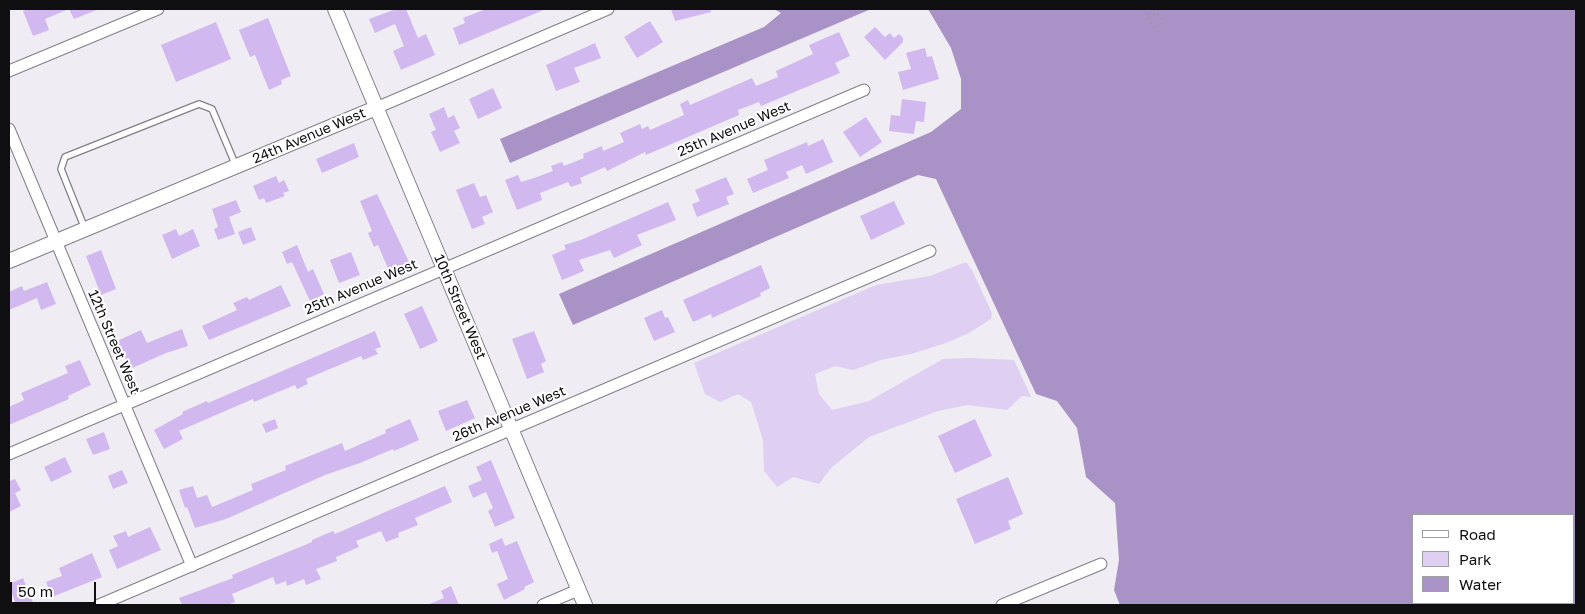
<!DOCTYPE html>
<style>
body{margin:0}
#map{position:relative;width:1585px;height:614px;overflow:hidden;background:#efecf3;font-family:"Golos Text",sans-serif}
canvas{display:block}
.frame{position:absolute;inset:0;border:10px solid #0f0e11;pointer-events:none}
.legend{position:absolute;left:1412px;top:514px;width:162px;height:90px;box-sizing:border-box;background:#fff;border:1px solid #9f9fa0;margin:0;padding:6px 9px;list-style:none;font-size:15px;color:#0f0e11}
.legend li{display:flex;align-items:center;gap:10px;height:25px}
.legend b{width:25px;border:1px solid #9f9fa0}
.scale{position:absolute;left:10px;top:582px;width:86px;height:22px;box-sizing:border-box;border:2px solid #0f0e11;border-top:0;padding-left:6px;font-size:15px;line-height:18px;white-space:nowrap;color:#0f0e11;-webkit-text-stroke:4px #fff;paint-order:stroke}
</style>
<div id="map">
<canvas width="1585" height="614"></canvas>
<div class="frame"></div>
<ul class="legend">
<li><b style="height:6px;background:#fff"></b>Road</li>
<li><b style="height:14px;background:#dfcff3"></b>Park</li>
<li><b style="height:14px;background:#a992c5"></b>Water</li>
</ul>
<div class="scale">50 m</div>
</div>
<script>
const c = document.querySelector('canvas').getContext('2d');
c.lineJoin = 'round';
function fill(path, color) {
  c.fillStyle = color;
  c.fill(path, 'evenodd');
}
function shape(rows) {
  const path = new Path2D();
  for (const r of rows) {
    path.moveTo(r[0], r[1]);
    for (let i = 2; i < r.length; i += 2) path.lineTo(r[i], r[i + 1]);
  }
  return path;
}
function trace(path, color, width, dash) {
  c.strokeStyle = color;
  c.lineWidth = width;
  c.lineCap = dash ? 'butt' : 'round';
  c.setLineDash(dash || []);
  c.stroke(path);
}
function write(font, color, halo, rows, align = 'center') {
  c.font = font + ' "Golos Text",sans-serif';
  c.lineWidth = 4;
  c.setLineDash([]);
  c.textBaseline = 'middle';
  c.strokeStyle = halo;
  c.fillStyle = color;
  for (const [text, x, y, turn = 0] of rows) {
    c.save();
    c.translate(x, y);
    c.rotate((+turn || 0) * Math.PI / 180);
    c.textAlign = isNaN(turn) ? turn : align;
    if (halo) c.strokeText(text, 0, 0);
    c.fillText(text, 0, 0);
    c.restore();
  }
}
fill(shape([
 [966,262,972,270,992,313,991,319,969,333,946,343,911,354,881,360,853,370,835,366,815,374,819,394,832,410,869,401,943,359,971,358,1014,360,1031,397,1022,396,1007,410,968,405,938,411,869,437,831,468,819,484,793,477,777,487,764,471,763,440,751,402,738,394,720,402,705,394,694,363,876,285,930,276]
]), '#dfcff3');
fill(shape([
 [774,9,871,9,510,163,500,139,764,27,781,13],
 [928,9,1576,9,1576,605,1120,605,1114,590,1119,560,1115,503,1086,477,1077,428,1057,401,1036,394,936,179,918,175,573,325,559,294,931,132,961,109,961,79,951,48],
 [1414,515,1574,515,1574,603,1414,603]
]), '#a992c5');
fill(shape([
 [28,9,69,9,45,19,49,30,33,36,23,11],
 [69,9,99,9,74,19],
 [396,9,406,9,418,38,426,34,435,55,401,70,393,51,404,46,395,24,375,33,369,19],
 [486,9,546,9,459,45,453,28,465,23,463,18],
 [671,9,711,9,711,12,675,21],
 [268,18,291,76,281,80,282,84,269,90,255,55,250,57,239,30],
 [650,21,663,42,637,58,624,37],
 [216,22,231,59,176,82,161,45],
 [875,27,885,37,890,33,894,38,899,34,903,38,903,42,885,60,864,37],
 [839,32,850,56,835,63,840,73,761,106,759,102,738,110,739,115,646,155,645,152,607,171,605,167,580,178,582,183,571,187,568,182,540,193,542,200,517,210,505,180,518,175,521,182,534,178,553,171,551,166,562,162,564,166,584,158,583,154,602,146,603,151,624,142,620,133,640,124,642,129,648,126,650,130,684,115,680,104,688,100,690,105,752,78,756,86,778,77,776,71,813,54,809,45],
 [595,43,601,58,574,68,580,82,556,91,546,65],
 [925,48,927,57,932,56,939,79,903,90,898,72,911,69,906,53],
 [493,88,502,108,478,119,469,99],
 [902,99,926,102,924,122,916,121,914,134,889,131,891,115,900,116],
 [444,107,448,118,454,115,460,128,454,131,460,143,440,152,431,132,436,130,429,114],
 [866,117,882,142,860,157,843,132],
 [823,139,833,162,806,174,802,165,786,172,789,178,753,193,747,179,768,170,764,160,807,142,808,146],
 [354,143,359,157,322,173,316,159],
 [276,176,279,183,284,180,289,191,283,193,285,196,266,203,264,198,259,200,253,186],
 [726,177,734,194,726,197,729,204,697,217,692,204,700,201,695,190],
 [474,183,480,197,486,195,493,212,482,217,485,224,472,229,456,190],
 [377,194,409,262,389,271,378,245,374,247,368,233,372,231,360,201],
 [236,200,241,212,229,217,235,234,218,240,214,229,218,227,212,209],
 [894,201,905,224,871,240,860,216],
 [668,202,676,220,637,235,642,245,614,258,610,250,579,260,584,271,562,280,552,255,566,249,564,245,581,240],
 [251,227,256,240,243,245,238,232],
 [176,229,179,236,193,229,200,246,172,259,162,235],
 [297,245,308,272,313,269,324,294,310,301,292,262,287,264,282,252],
 [101,250,116,289,101,295,86,256],
 [351,252,360,275,339,283,330,260],
 [761,265,770,288,760,293,761,296,712,318,711,314,693,322,683,300],
 [47,282,56,304,41,310,37,298,9,310,9,292,22,286,24,291],
 [281,285,291,306,209,340,202,326,237,310,233,303,247,297,249,300],
 [422,306,438,341,420,349,404,314],
 [662,310,665,318,668,317,675,332,654,341,644,318],
 [182,329,188,346,166,353,130,369,117,341,141,330,147,343],
 [375,331,381,347,375,349,378,354,363,360,361,356,306,379,308,384,297,389,295,385,254,402,253,399,179,431,183,439,164,449,154,430,183,414,182,412,207,401,208,403],
 [534,331,546,361,541,364,544,372,527,379,512,339],
 [80,360,91,385,68,396,69,399,9,425,9,407,24,400,21,393,68,373,65,366],
 [467,400,475,418,446,431,438,411],
 [275,419,278,428,266,433,262,424],
 [410,419,419,440,394,451,393,449,360,463,325,475,226,519,195,528,187,507,185,508,179,490,193,486,197,498,207,495,212,507,253,490,251,484,286,470,285,466,342,443,345,451,386,433,385,430],
 [975,419,992,456,955,473,938,436],
 [104,432,110,449,93,455,86,439],
 [65,457,72,472,51,482,44,467],
 [491,460,515,518,495,527,488,511,493,508,486,492,473,498,468,486,482,480,476,467],
 [122,470,128,483,113,489,108,476],
 [1008,477,1023,514,1008,521,1011,529,975,544,956,499],
 [9,478,10,481,15,479,21,490,15,493,21,506,9,512],
 [445,486,452,502,415,518,418,525,398,533,399,537,386,542,381,531,356,541,359,547,336,557,337,561,316,569,321,579,306,585,304,579,287,586,286,581,276,585,273,577,232,594,235,602,227,605,182,605,179,598,233,578,232,575,312,542,312,540,333,531,335,534],
 [150,527,161,550,117,569,109,550,118,546,113,536,126,531,128,537],
 [502,538,505,546,517,541,534,582,524,587,525,589,504,600,497,584,508,579,497,551,492,553,489,544],
 [92,553,102,577,52,597,46,582,62,576,59,568],
 [23,578,34,605,16,605,9,584],
 [451,586,459,605,427,605,444,598,441,591]
]), '#d1b9ef');
const service = shape([
 [85,229,61,169,65,157,199,104,212,109,236,166]
]);
const minor = shape([
 [9,71,158,9],
 [376,108,608,9],
 [9,129,192,566],
 [9,454,864,90],
 [99,605,930,251],
 [543,605,578,590],
 [1002,605,1101,564]
]);
const tertiary = shape([
 [335,9,585,605],
 [9,261,376,108]
]);
trace(service, '#817e85', 8);
trace(minor, '#817e85', 13);
trace(tertiary, '#817e85', 16);
trace(shape([
 [1145,9,1156,32],
 [1149,16,1157,13,1165,28]
]), '#9a979d', 2, [1, 4]);
trace(service, '#fff', 5.5);
trace(minor, '#fff', 11);
trace(tertiary, '#fff', 14);
write('14px', '#0f0e11', '#fff', [
 ["25th Avenue West",734,129,-23],
 ["24th Avenue West",309,136,-23],
 ["25th Avenue West",361,287,-23],
 ["10th Street West",460,307,67],
 ["12th Street West",114,342,67],
 ["26th Avenue West",509,414,-23]
]);
</script>
